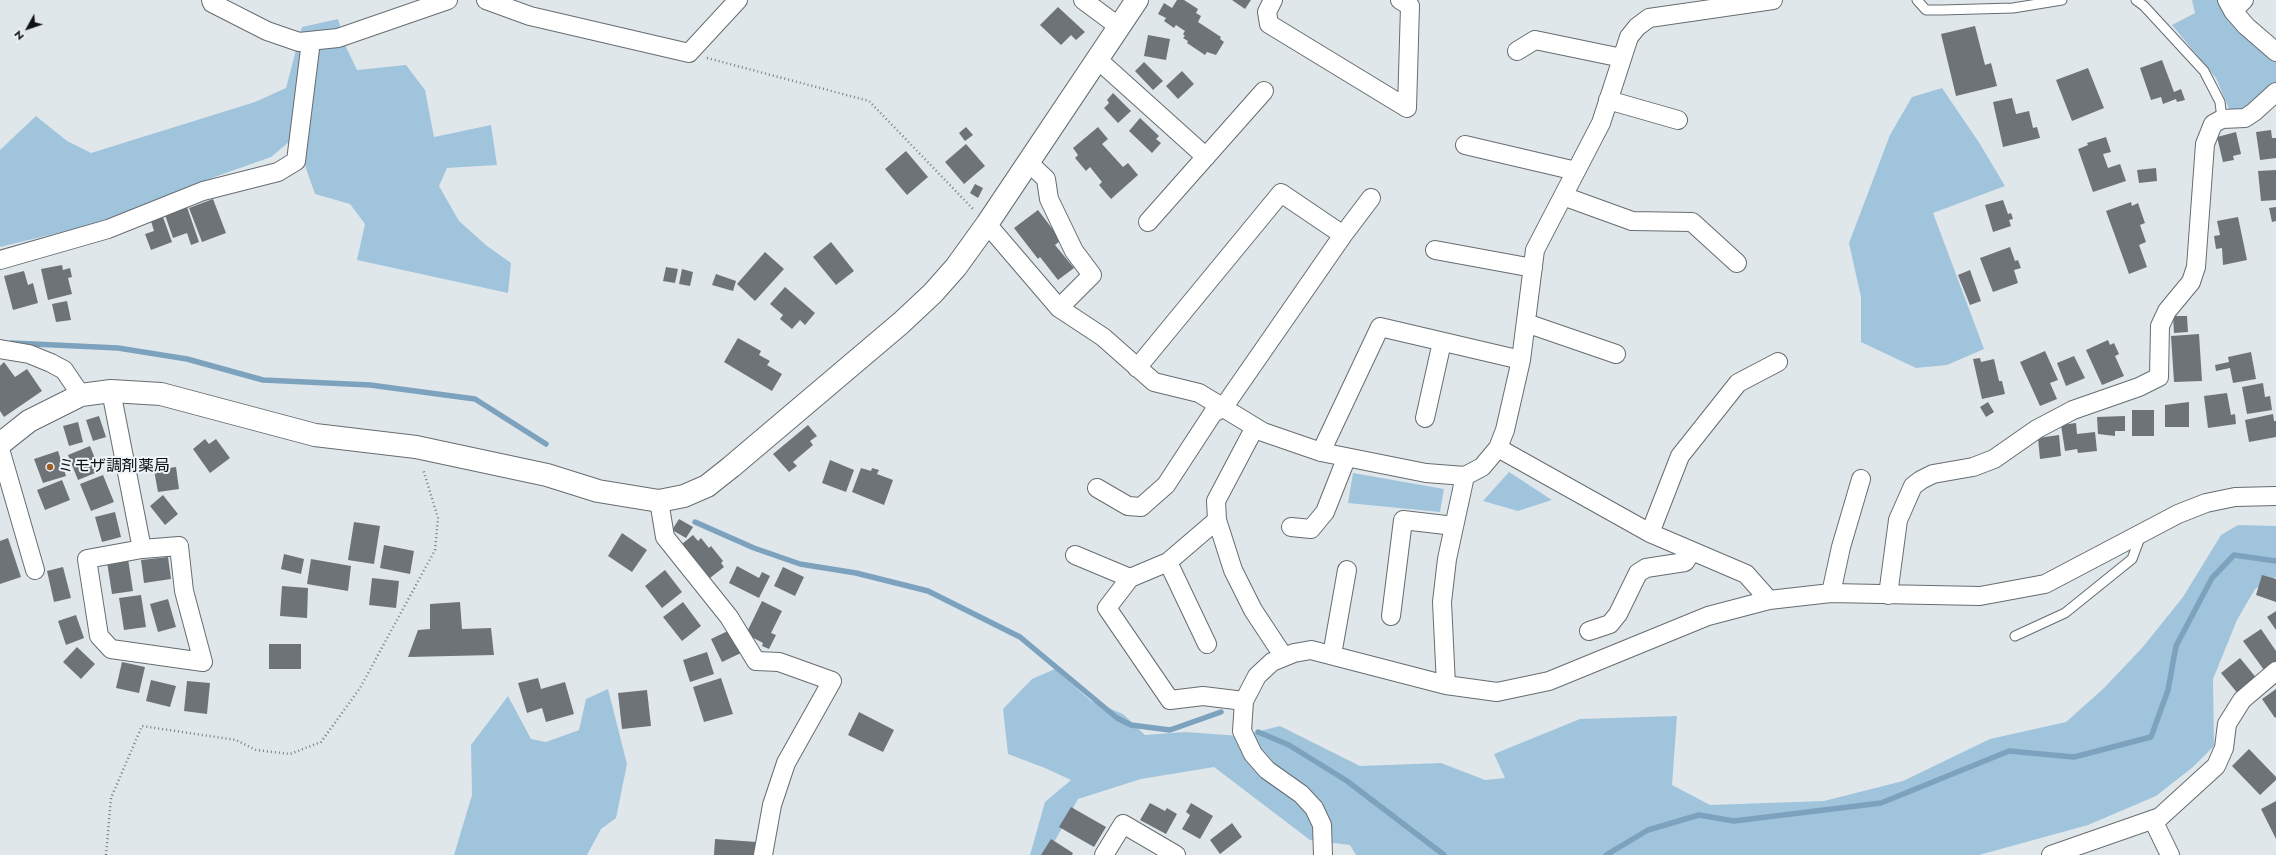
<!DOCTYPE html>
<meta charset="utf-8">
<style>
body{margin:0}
#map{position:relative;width:2276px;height:855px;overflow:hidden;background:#e0e7eb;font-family:Jost,sans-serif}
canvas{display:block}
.north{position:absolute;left:8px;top:8px;width:40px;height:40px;-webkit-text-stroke:3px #edf4f9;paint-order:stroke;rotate:230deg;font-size:11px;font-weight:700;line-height:16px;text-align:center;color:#0f1113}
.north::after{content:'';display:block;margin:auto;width:14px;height:18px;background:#0f1113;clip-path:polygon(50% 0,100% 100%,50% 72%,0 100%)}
</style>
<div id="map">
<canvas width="2276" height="855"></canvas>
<div class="north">N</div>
</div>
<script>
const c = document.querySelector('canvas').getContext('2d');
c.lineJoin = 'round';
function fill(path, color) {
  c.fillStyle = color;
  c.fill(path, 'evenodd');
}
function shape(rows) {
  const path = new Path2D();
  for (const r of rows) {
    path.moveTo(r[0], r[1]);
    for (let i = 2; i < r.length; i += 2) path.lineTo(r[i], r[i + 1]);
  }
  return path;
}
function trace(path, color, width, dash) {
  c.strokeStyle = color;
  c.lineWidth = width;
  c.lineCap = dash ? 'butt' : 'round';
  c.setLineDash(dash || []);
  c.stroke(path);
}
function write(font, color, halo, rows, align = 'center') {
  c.font = font + ' Jost,"Noto Sans JP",sans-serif';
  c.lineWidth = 4;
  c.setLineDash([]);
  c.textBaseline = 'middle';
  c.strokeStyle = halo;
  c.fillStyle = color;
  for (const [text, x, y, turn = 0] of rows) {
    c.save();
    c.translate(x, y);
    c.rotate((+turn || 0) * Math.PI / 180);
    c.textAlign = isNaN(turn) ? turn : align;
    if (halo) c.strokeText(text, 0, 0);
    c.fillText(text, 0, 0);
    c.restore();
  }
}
fill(shape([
 [2192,0,2220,0,2276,59,2276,85,2256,104,2240,110,2229,109,2216,78,2172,25,2195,13],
 [338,19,346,47,357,70,406,65,425,90,434,137,491,125,497,165,447,168,439,186,459,221,487,246,511,263,508,293,357,260,365,224,350,204,315,194,295,137,271,157,192,185,99,223,0,247,0,150,36,116,67,141,91,153,255,102,286,88,302,27],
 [1942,88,1980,144,2005,186,1933,213,1984,349,1947,365,1916,368,1861,342,1861,297,1849,243,1890,135,1912,97],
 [1509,472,1552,500,1518,511,1483,501],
 [1353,473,1444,489,1440,512,1348,503],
 [2238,525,2276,526,2276,577,2255,589,2237,620,2213,679,2214,746,2193,767,2156,796,2088,825,1979,855,1356,855,1350,845,1310,840,1214,767,1141,779,1078,799,1047,855,1030,855,1045,802,1071,780,1045,768,1008,754,1003,709,1032,679,1055,669,1091,701,1123,714,1145,735,1185,732,1240,736,1280,726,1360,766,1441,763,1485,780,1505,778,1494,754,1580,719,1677,716,1672,785,1710,805,1824,801,1903,781,1990,739,2066,722,2103,689,2142,648,2183,597,2221,535],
 [608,689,627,764,616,818,601,829,587,855,454,855,472,795,471,745,508,696,531,739,546,742,579,730,586,699]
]), '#a1c4dd');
trace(shape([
 [12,343,118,348,187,359,263,380,370,385,475,399,546,444],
 [695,522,754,548,800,564,856,573,928,591,1020,637,1117,718,1131,725,1170,730,1221,712],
 [1258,732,1289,745,1347,781,1444,855],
 [1606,855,1648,830,1699,815,1734,821,1881,803,2009,751,2074,757,2151,737,2168,690,2176,646,2212,578,2234,555,2276,561]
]), '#7ca2be', 5.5);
fill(shape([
 [1177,0,1184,0,1198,9,1196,13,1201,16,1198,22,1221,37,1220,39,1224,42,1216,55,1207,52,1205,55,1187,43,1188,41,1183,38,1185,36,1183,34,1185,31,1176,25,1174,28,1164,21,1166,18,1158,14,1164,3,1172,8],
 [1232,0,1251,0,1245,9],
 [1058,7,1085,32,1076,40,1071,35,1061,45,1040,25],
 [1975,26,1985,65,1991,63,1997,86,1956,96,1941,34],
 [1148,35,1170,39,1166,60,1144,56],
 [2162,60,2174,92,2181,89,2185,100,2177,102,2176,99,2163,104,2161,97,2151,100,2140,68],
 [1144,62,1163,81,1153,90,1135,71],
 [2088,68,2104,108,2072,121,2056,80],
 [1182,71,1194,84,1178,99,1166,86],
 [1113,93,1131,111,1118,123,1104,108,1109,103,1107,100],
 [2012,98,2016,114,2029,111,2033,128,2037,127,2040,138,2003,147,1993,102],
 [1140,118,1159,136,1156,139,1161,143,1152,153,1129,131],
 [966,127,973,135,965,141,959,133],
 [1098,127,1108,139,1102,144,1123,167,1128,163,1138,175,1111,199,1099,185,1102,182,1090,167,1086,171,1075,158,1078,155,1073,148],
 [2271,130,2272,138,2276,138,2276,158,2260,160,2256,132],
 [2236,132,2241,154,2233,156,2234,160,2223,162,2217,137],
 [2106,137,2111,152,2103,154,2108,168,2120,164,2126,181,2093,192,2078,149,2088,145,2087,143],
 [966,144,985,166,964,184,945,162],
 [906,151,928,177,907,195,885,169],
 [2156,168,2157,181,2139,183,2137,170],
 [2276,170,2276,200,2261,201,2258,171],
 [975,184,983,188,978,198,970,193],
 [213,199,226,233,202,242,189,208],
 [2003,200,2008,214,2011,213,2013,219,2009,220,2011,226,1993,232,1985,205],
 [2131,202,2132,206,2138,203,2145,223,2140,225,2146,242,2139,245,2147,267,2129,274,2106,211],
 [187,207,199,242,191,245,187,233,173,238,165,215],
 [2276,207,2276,221,2272,222,2269,208],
 [1038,210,1061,240,1055,245,1074,268,1058,280,1040,257,1038,259,1014,228],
 [163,217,172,242,151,250,145,234,154,231,151,221],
 [2238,217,2247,260,2223,265,2222,248,2216,249,2214,236,2220,235,2217,221],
 [831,242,854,271,836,285,813,257],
 [2010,247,2015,261,2018,260,2021,268,2014,270,2018,283,1993,292,1980,258],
 [765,252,784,269,755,301,737,284],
 [62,265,63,270,70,268,72,277,68,278,72,294,48,300,41,269],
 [666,267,678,269,675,283,663,281],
 [682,269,693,272,690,286,679,284],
 [1970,270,1981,301,1970,305,1958,275],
 [24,271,28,285,33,283,38,303,13,310,4,276],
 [716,274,736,281,733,291,712,285],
 [785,287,815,313,805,325,800,320,792,329,780,319,783,315,770,304],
 [67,301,71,320,56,322,52,304],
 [2173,316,2187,316,2188,332,2174,333],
 [2199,334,2202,381,2174,382,2171,336],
 [738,338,761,351,759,355,770,361,767,365,782,374,772,391,724,362],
 [2108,340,2110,345,2114,343,2119,354,2115,356,2124,376,2102,385,2086,350],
 [2045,351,2058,380,2050,383,2057,399,2040,406,2020,362],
 [2251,352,2256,379,2233,383,2230,368,2216,371,2215,365,2229,362,2228,357],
 [2074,356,2085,378,2066,386,2057,363],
 [1980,358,1981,362,1994,359,1999,381,2002,381,2005,394,1982,399,1973,359],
 [4,362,15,377,27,369,42,391,4,417,0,411,0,366],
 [2263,383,2265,397,2270,396,2272,410,2247,414,2242,387],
 [2227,393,2231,415,2235,414,2236,424,2208,428,2204,396],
 [1988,402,1994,412,1986,417,1980,407],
 [2189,402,2189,427,2165,427,2165,405],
 [2132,410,2154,410,2154,436,2132,436],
 [2273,414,2274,421,2276,421,2276,437,2249,442,2245,420],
 [99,416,106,437,93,441,86,420],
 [2125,416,2125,431,2115,431,2115,436,2098,434,2097,417],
 [78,422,83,442,69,446,63,426],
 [2076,423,2077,434,2095,432,2097,451,2078,453,2077,449,2065,451,2061,425],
 [808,425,817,436,810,441,813,445,793,462,797,466,789,472,773,454],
 [2059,435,2061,456,2040,459,2038,438],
 [205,439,209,444,216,439,230,458,210,473,193,449],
 [90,446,100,471,78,480,68,455],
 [58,451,66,476,43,483,34,459],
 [830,460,854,470,846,492,822,483],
 [176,467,179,489,158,492,154,470],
 [861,468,871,471,872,468,879,470,877,474,893,480,884,505,852,492],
 [103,475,114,502,91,511,80,484],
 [62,480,70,500,45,510,37,490],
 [163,495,178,514,165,525,150,506],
 [115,512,121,537,102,542,95,517],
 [679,519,693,527,686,538,672,530],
 [354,522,380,526,374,564,348,560],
 [622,533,647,550,632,572,608,556],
 [693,535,698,541,701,538,709,548,711,546,723,561,721,563,724,567,710,578,682,544],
 [8,538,21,577,0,584,0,541],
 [384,545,414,551,410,574,380,568],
 [284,554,304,559,301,574,281,569],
 [168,557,171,579,144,583,141,560],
 [128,559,133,591,112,594,107,562],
 [311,559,351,566,348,591,307,584],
 [737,566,759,578,762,572,770,576,759,598,729,583],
 [63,567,71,598,54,602,47,571],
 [783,567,804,577,795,596,774,586],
 [665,570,682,592,662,608,645,586],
 [2262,575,2276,579,2276,602,2256,595],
 [372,578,399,581,396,608,369,605],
 [282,586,308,588,307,618,280,616],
 [141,595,146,627,124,630,119,598],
 [168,599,176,627,158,632,150,604],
 [762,601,782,611,771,633,776,635,769,649,762,646,763,643,746,634],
 [460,602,462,629,491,628,494,655,408,657,418,630,430,629,430,604],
 [683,602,701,626,682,641,663,617],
 [2276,611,2276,630,2267,617],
 [76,615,84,638,66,645,58,621],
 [2261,629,2276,651,2276,661,2264,670,2243,641],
 [730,630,741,653,722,662,711,639],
 [269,644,301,644,301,669,269,669],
 [77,647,95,664,81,679,63,662],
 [707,652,714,674,690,682,683,660],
 [2240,658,2258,680,2239,695,2221,673],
 [122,662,145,667,139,693,116,688],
 [538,678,541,689,565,682,574,714,546,722,542,708,527,713,518,683],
 [721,678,733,714,704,722,693,687],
 [151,680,176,686,170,707,146,701],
 [187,681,210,683,207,714,184,711],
 [2276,689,2276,717,2275,718,2262,699],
 [647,690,651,726,622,729,618,693],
 [859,712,894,730,883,752,848,735],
 [2249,749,2276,777,2276,780,2260,795,2232,766],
 [2276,801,2276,839,2261,809],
 [1150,803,1165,811,1167,808,1177,814,1166,834,1140,820],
 [1191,803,1213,816,1200,839,1182,829,1190,815,1186,812],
 [1071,807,1106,827,1094,847,1059,827],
 [1232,823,1242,837,1220,854,1210,840],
 [715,839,757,842,756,855,714,855],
 [1051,839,1073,853,1072,855,1041,855]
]), '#6e7378');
const lane = shape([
 [1917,0,1926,10,1942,10,2013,8,2062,0],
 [2136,0,2144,6,2204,71,2220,102,2222,119],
 [2015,636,2065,613,2132,559,2141,535]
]);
const street = shape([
 [211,0,212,3,267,31,299,42,338,38,448,0],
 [486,0,530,16,689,53,738,0],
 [1083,0,1118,26],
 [1273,0,1267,12,1269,24,1407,108,1410,6,1400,0],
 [2227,0,2233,11,2246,26,2276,52],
 [2233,11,2244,0],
 [1517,51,1535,40,1622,58],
 [1096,58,1206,157],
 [1608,100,1678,120],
 [1465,145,1576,171],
 [1029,163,1046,179,1049,199,1074,251,1092,275,1059,308],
 [1563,196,1632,221,1692,222,1737,263],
 [1148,222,1264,91],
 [987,224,1059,308,1103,337,1154,382,1199,393,1263,432,1321,452,1426,473,1465,476,1482,467,1498,448,1505,430,1521,360,1535,250,1601,123,1629,37,1637,27,1649,18,1773,0],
 [1435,250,1533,268],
 [0,260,108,229,203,191,278,172,296,161,311,41],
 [1526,323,1616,354],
 [0,349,29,354,51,363,64,370,81,395],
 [1137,368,1281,193,1343,235],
 [111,391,142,549,179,546,184,591,203,662,111,649,99,636,87,559,142,549],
 [1425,418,1442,342],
 [1255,427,1216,501,1217,520,1233,570,1253,610,1284,657],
 [1498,448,1650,533,1746,574,1769,600],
 [0,449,35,570],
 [1321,452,1380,327,1521,360],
 [1097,488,1128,506,1141,507,1166,485,1213,413,1223,408,1343,235,1371,198],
 [659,501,665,537,729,617,756,661,779,662,832,681,786,763,772,805,763,855],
 [1217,520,1168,562,1130,578,1107,608,1170,700,1203,696,1244,701],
 [1291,527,1311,529,1325,512,1346,459],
 [1650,533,1680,456,1738,383,1778,362],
 [1075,555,1130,578],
 [1168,562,1207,644],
 [1831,593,1841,547,1861,479],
 [1888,595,1898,520,1913,486,1921,480,1933,474,1973,467,1994,459,2037,429,2073,410,2139,387,2159,377,2160,326,2167,311,2191,282,2196,267,2205,144,2213,124,2222,119,2245,118,2254,112,2276,92],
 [1391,616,1403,520,1454,526],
 [1589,631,1610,624,1618,614,1638,573,1646,568,1685,562,1692,551],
 [1332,655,1347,570],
 [1446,685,1442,602,1447,559,1465,476],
 [2153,820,2170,855],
 [1104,855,1123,824,1176,855],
 [1323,855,1322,825,1314,808,1301,794,1267,770,1253,754,1242,731,1244,701,1257,676,1272,662,1294,653,1311,650,1446,685,1497,692,1549,681,1708,616,1769,600,1831,593,1980,596,2045,584,2178,514,2206,503,2235,497,2276,496],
 [2051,855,2160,817,2216,766,2224,748,2227,724,2242,700,2276,671]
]);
const secondary = shape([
 [0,444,29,421,81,395,111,391,161,394,315,435,416,447,547,475,598,491,659,501,684,496,707,486,731,467,901,323,933,293,956,267,987,224,1137,0]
]);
trace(lane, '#666c70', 11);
trace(street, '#666c70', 20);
trace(secondary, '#666c70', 24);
trace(shape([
 [707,58,869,101,973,209],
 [106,855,111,798,142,726,236,740,256,750,290,754,321,742,360,688,435,550,438,518,423,469]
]), '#787d80', 2.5, [1, 3]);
trace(lane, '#fff', 9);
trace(street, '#fff', 18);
trace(secondary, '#fff', 22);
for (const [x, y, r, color] of [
 [50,467,4,"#9e5e27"]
]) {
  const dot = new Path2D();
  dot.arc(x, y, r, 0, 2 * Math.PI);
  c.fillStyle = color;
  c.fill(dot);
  trace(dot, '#edf4f9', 1.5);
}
write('16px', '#0f1113', '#edf4f9', [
 ["ミモザ調剤薬局",58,467]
], 'left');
</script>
